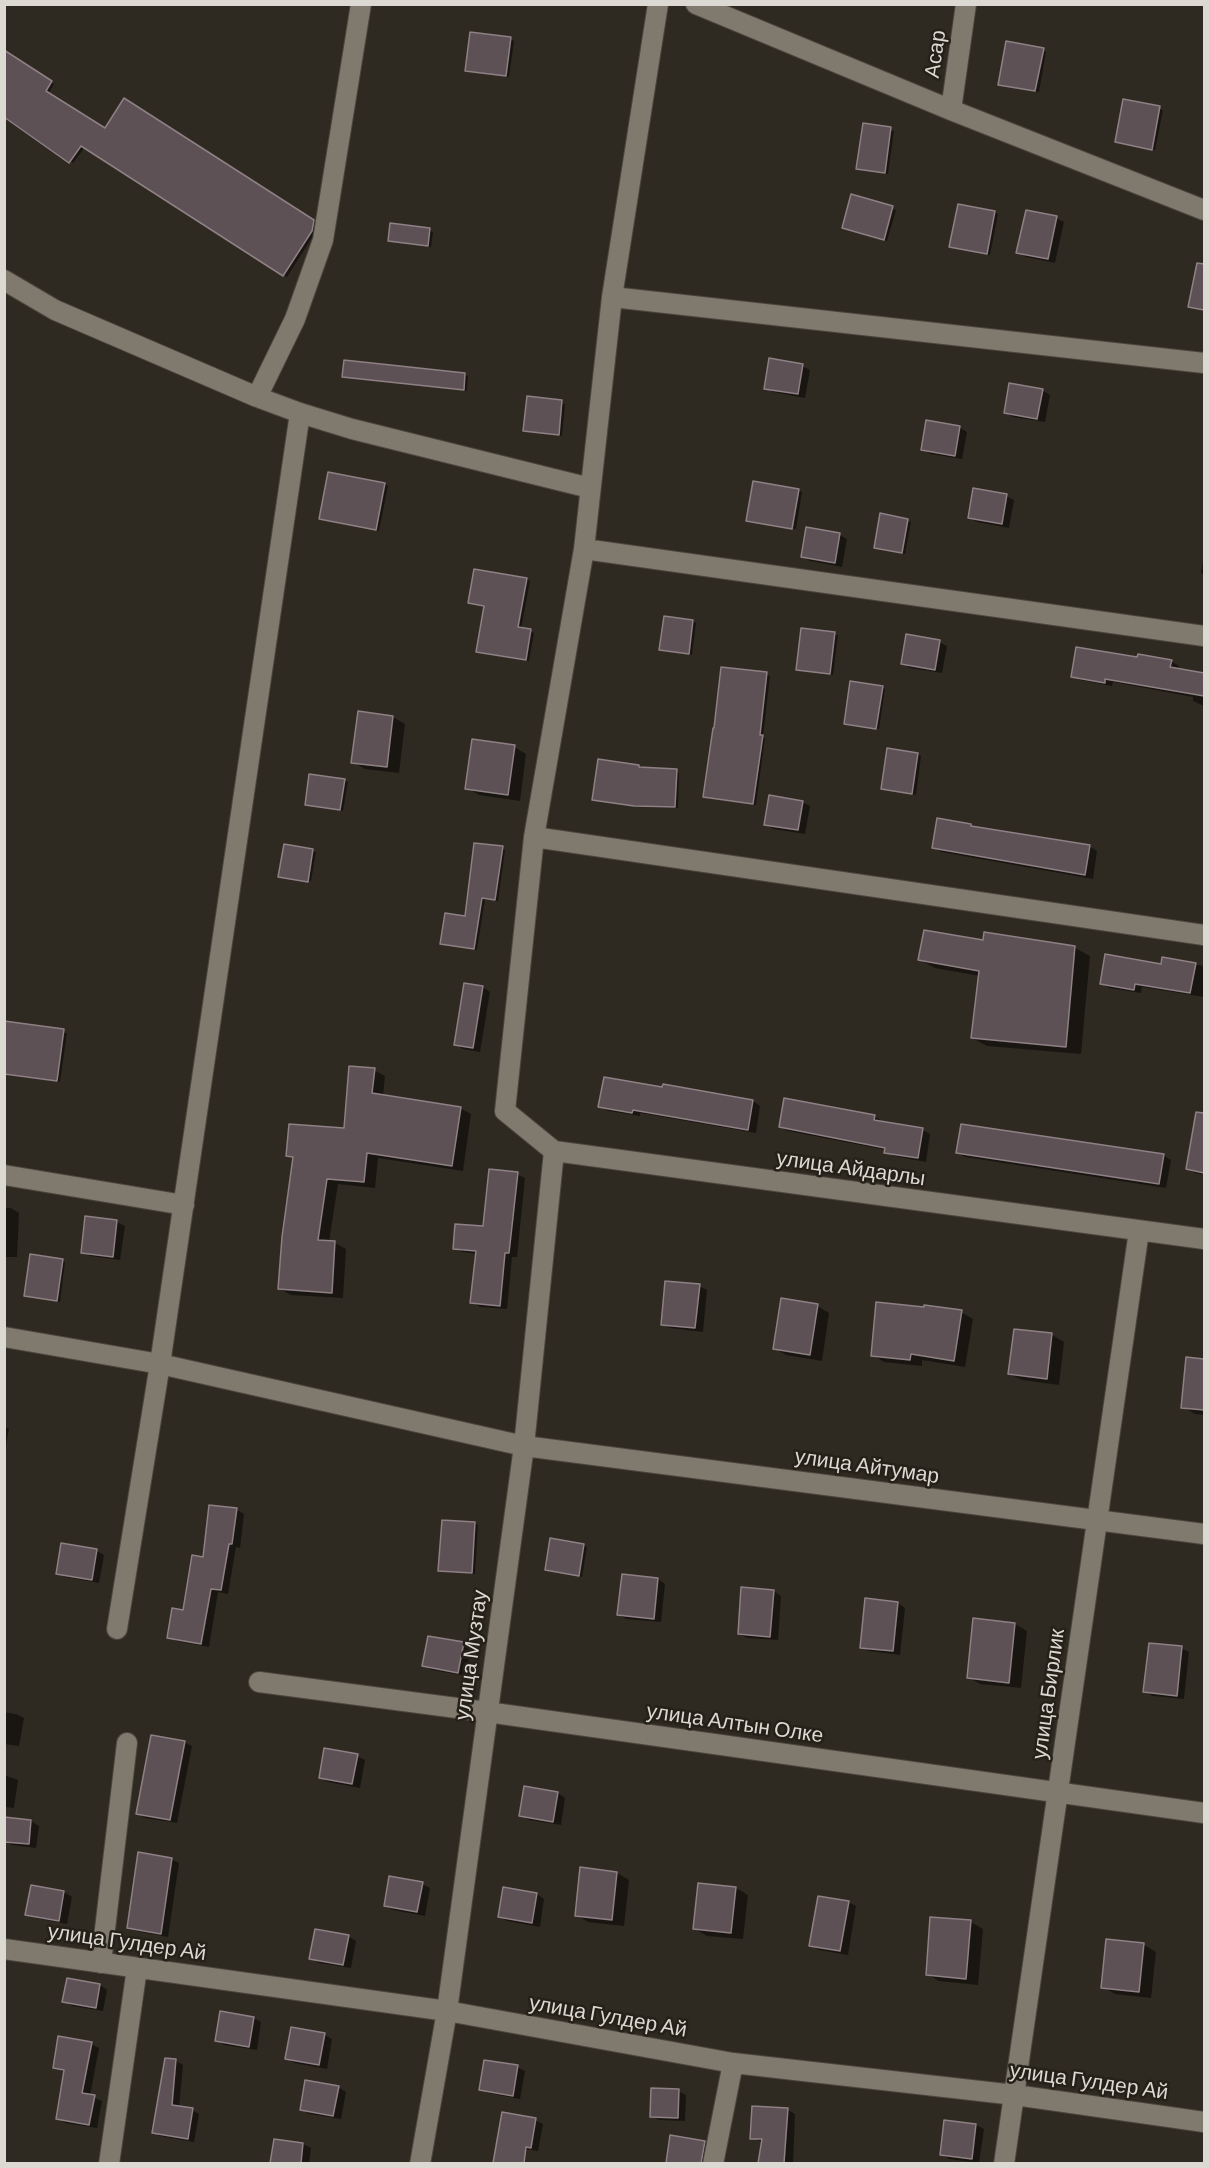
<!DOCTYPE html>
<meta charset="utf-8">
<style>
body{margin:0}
#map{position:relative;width:1209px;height:2168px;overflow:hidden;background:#2f2a21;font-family:Barlow,sans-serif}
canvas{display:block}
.frame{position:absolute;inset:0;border:6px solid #dcd9d3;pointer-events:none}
</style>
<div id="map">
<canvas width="1209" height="2168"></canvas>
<div class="frame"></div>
</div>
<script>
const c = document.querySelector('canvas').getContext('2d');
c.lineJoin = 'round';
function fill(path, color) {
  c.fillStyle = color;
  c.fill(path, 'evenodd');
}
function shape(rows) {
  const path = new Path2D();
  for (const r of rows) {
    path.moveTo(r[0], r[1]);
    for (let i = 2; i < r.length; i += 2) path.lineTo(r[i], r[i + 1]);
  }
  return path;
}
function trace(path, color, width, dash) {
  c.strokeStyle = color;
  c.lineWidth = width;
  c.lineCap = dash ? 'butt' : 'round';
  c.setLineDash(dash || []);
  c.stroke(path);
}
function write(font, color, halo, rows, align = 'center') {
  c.font = font + ' Barlow,sans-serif';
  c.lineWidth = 5;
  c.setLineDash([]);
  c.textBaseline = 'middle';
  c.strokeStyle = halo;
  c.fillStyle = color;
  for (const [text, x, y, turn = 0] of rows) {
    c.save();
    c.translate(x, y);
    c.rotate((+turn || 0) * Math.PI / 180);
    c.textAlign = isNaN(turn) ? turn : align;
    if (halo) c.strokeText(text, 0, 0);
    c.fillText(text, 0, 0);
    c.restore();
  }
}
fill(shape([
 [510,39,514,41,509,77,467,70],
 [1043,50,1046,52,1039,92,1003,86],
 [7,54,54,84,48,94,106,130,125,100,317,223,315,233,287,277,85,147,73,163,70,161],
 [1124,101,1163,110,1155,150,1117,142],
 [864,125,894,131,888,174,858,168],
 [852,196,896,210,887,241,843,227],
 [995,212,998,214,990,255,951,246],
 [1056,218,1064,222,1055,263,1026,257,1018,252],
 [429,230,433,232,431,247,390,241],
 [1198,265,1204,266,1204,310,1193,308],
 [802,366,810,370,805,398,773,392,765,388],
 [465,375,468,376,467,391,344,376],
 [1042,390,1050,395,1045,422,1013,417,1005,412],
 [528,398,565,404,562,436,525,431],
 [959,427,967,432,962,459,930,454,922,449],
 [385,484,388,486,379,531,321,519],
 [799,490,802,492,796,529,748,520],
 [1006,496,1014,500,1009,528,977,522,970,518],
 [882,515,911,522,905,554,876,547],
 [840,535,847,539,842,567,810,561,803,557],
 [1204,555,1204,575,1201,573],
 [527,579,530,581,521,629,534,633,529,661,478,651,486,606,470,602],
 [693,621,696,623,692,655,661,649],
 [803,629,838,635,833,675,798,669],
 [939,642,947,646,942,673,910,668,902,663],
 [1138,659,1171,661,1179,666,1178,670,1204,674,1204,706,1193,701,1193,697,1113,682,1112,686,1080,680,1072,676],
 [766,674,770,676,763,737,765,738,756,805,708,798,705,796],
 [882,687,885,689,879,729,849,725],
 [393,717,405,724,399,773,365,769,353,762],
 [514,747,526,754,520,801,479,795,467,788],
 [918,754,921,756,916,795,883,788],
 [639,767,643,769,676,771,679,773,678,808,638,807,593,799],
 [344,780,348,782,343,811,307,804],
 [802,802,810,806,805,834,773,829,765,824],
 [938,820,1090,847,1097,851,1093,879,941,852,934,847],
 [285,846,316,852,311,881,281,876],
 [502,848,505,850,498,901,485,899,477,950,442,943,466,917],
 [985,934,1075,948,1090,956,1081,1054,987,1046,972,1038,980,976,935,968,920,960,984,942],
 [1163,959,1204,966,1204,997,1142,987,1141,993,1109,988,1102,983,1162,966],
 [483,987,490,992,480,1052,463,1049,455,1044],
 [4,1023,67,1033,60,1082,4,1075],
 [374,1070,385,1076,383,1096,460,1108,471,1114,463,1171,378,1158,375,1188,338,1184,329,1242,335,1243,346,1249,343,1298,291,1295,280,1289,294,1159,288,1155,345,1130],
 [664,1086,753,1101,760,1106,756,1133,640,1113,640,1116,608,1111,600,1106,663,1089],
 [874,1116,882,1121,881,1123,923,1130,930,1134,926,1162,894,1156,886,1152,886,1150,788,1131,780,1127],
 [1193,1141,1204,1143,1204,1175,1195,1173,1188,1169],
 [957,1153,1163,1155,1171,1160,1166,1188,965,1157],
 [517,1174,525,1178,517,1257,512,1257,507,1309,480,1307,472,1302,477,1254,462,1252,454,1248,484,1228],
 [4,1208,11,1208,19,1213,17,1257,4,1257],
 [87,1218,117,1222,125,1226,120,1260,90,1256,82,1252],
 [62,1260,65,1262,60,1302,26,1296],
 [699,1286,707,1290,703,1332,670,1328,662,1324],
 [817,1306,829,1313,822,1361,786,1355,774,1348],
 [961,1312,973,1319,965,1367,922,1360,922,1366,884,1362,873,1355],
 [1015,1330,1052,1335,1064,1342,1059,1385,1022,1380,1010,1374],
 [1188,1358,1204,1360,1204,1415,1195,1414,1183,1407],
 [4,1426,9,1429,4,1455],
 [236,1509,244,1514,240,1548,236,1547,228,1594,218,1592,209,1647,176,1641,169,1637,184,1611,204,1558],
 [443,1521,475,1523,478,1525,475,1574,443,1572,440,1570],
 [583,1545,587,1547,582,1577,547,1570],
 [97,1551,104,1555,99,1583,65,1577,58,1573],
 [658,1579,665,1584,661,1622,626,1619,619,1615],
 [774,1591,781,1596,778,1640,747,1638,739,1634],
 [898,1603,905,1608,900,1655,869,1651,862,1647],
 [975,1620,1015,1624,1027,1631,1021,1688,980,1684,968,1677],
 [463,1644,471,1648,466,1676,432,1670,424,1666],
 [1181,1648,1189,1652,1184,1699,1153,1696,1145,1692],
 [4,1712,16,1714,24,1718,19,1746,4,1744],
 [184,1742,192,1746,177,1823,145,1818,137,1813],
 [357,1756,365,1760,360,1788,328,1782,320,1778],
 [4,1775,18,1780,14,1808,4,1807],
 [558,1793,565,1798,561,1825,529,1820,521,1815],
 [31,1821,39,1826,36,1848,12,1845,4,1841],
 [171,1859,179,1863,168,1937,136,1931,129,1927],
 [617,1873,629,1880,624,1926,588,1922,576,1915],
 [422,1884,430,1888,425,1916,393,1910,385,1906],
 [32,1887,64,1892,72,1897,67,1924,35,1918,27,1914],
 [736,1888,748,1895,743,1939,707,1936,695,1929],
 [537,1894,544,1899,540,1927,507,1921,500,1917],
 [848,1902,856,1906,848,1955,819,1950,811,1945],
 [971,1922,983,1929,978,1985,939,1981,927,1974],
 [348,1936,356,1941,351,1968,319,1963,311,1958],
 [1144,1945,1156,1952,1151,1998,1115,1994,1103,1987],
 [100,1985,107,1990,103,2011,72,2006,64,2001],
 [254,2018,261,2022,257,2050,224,2045,217,2040],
 [325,2035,332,2039,327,2069,294,2063,286,2058],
 [91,2044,99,2048,90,2096,102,2101,97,2128,65,2123,57,2118,65,2072,54,2067],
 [166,2059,176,2061,183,2065,179,2108,192,2110,199,2114,194,2142,160,2136,153,2132],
 [517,2067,525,2071,520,2099,488,2093,480,2089],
 [338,2087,346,2092,341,2119,309,2114,301,2109],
 [678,2091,686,2095,685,2121,659,2120,651,2116],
 [788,2110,795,2114,793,2164,760,2164,763,2142,752,2138],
 [535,2120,543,2124,538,2151,506,2146],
 [976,2125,984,2129,979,2163,949,2159,941,2154],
 [672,2137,705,2142,712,2147,710,2164,667,2164],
 [275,2140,303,2144,311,2148,309,2164,272,2164]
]), '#0007');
const building = shape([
 [470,32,511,37,506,76,465,71,470,32],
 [1006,41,1044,48,1035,91,998,85,1006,41],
 [4,50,52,81,46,91,105,128,124,98,314,220,312,231,283,276,81,146,69,163,4,117,4,50],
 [1123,99,1160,106,1152,150,1115,142,1123,99],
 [863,123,891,127,885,173,856,169,863,123],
 [851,194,893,206,884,240,842,228,851,194],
 [958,204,995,211,987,254,949,247,958,204],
 [1026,210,1057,216,1048,259,1016,253,1026,210],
 [390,223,430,228,428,246,388,241,390,223],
 [1197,263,1204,264,1204,310,1188,307,1197,263],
 [769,358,803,364,798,394,764,389,769,358],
 [344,360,465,373,464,390,342,377,344,360],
 [1009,383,1043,389,1037,419,1004,413,1009,383],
 [527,396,562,400,559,435,523,431,527,396],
 [926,420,960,426,955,456,921,450,926,420],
 [328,472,385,483,376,530,319,519,328,472],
 [753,481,799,489,792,529,746,521,753,481],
 [973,488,1007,494,1002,524,968,518,973,488],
 [880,513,908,519,902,553,874,548,880,513],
 [806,527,840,533,835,563,801,557,806,527],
 [474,569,527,578,518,627,531,629,526,660,476,652,484,606,468,603,474,569],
 [664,616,693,620,689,654,659,650,664,616],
 [801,628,835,632,830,674,796,670,801,628],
 [906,634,940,640,935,670,901,664,906,634],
 [1076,647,1137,657,1138,654,1172,660,1170,667,1204,673,1204,696,1105,679,1105,683,1071,677,1076,647],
 [721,667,767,672,760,735,763,735,753,804,703,797,713,728,714,728,721,667],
 [850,681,883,686,876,729,844,724,850,681],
 [358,711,393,716,387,767,351,763,358,711],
 [472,739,515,745,508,795,465,789,472,739],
 [887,748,918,753,912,794,881,789,887,748],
 [598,759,639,765,639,767,677,769,675,807,634,806,592,800,598,759],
 [309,774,345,779,340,810,305,805,309,774],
 [769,795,803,801,798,830,764,825,769,795],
 [937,818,971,824,971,826,1090,845,1085,875,932,848,937,818],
 [474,843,503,846,495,900,482,898,474,949,440,944,445,913,465,916,474,843],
 [284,844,313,849,308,882,278,877,284,844],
 [924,930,983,940,984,932,1075,946,1066,1047,971,1038,979,971,918,960,924,930],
 [1105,954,1161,964,1162,957,1196,963,1190,993,1135,984,1134,990,1100,984,1105,954],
 [464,983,483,986,473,1048,454,1045,464,983],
 [4,1021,64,1029,57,1081,4,1074,4,1021],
 [349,1066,375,1068,372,1093,461,1107,452,1166,367,1153,364,1182,327,1179,318,1240,335,1241,332,1293,278,1289,282,1237,293,1157,286,1156,289,1124,344,1128,349,1066],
 [604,1077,662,1087,663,1084,753,1100,748,1130,633,1110,632,1113,598,1107,604,1077],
 [784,1098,875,1115,874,1120,923,1128,918,1158,884,1153,885,1148,779,1127,784,1098],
 [1196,1112,1204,1113,1204,1173,1186,1169,1196,1112],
 [961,1124,1164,1154,1159,1184,956,1153,961,1124],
 [489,1169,518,1172,509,1253,505,1253,500,1306,470,1303,476,1251,453,1249,455,1224,483,1226,489,1169],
 [85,1216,117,1220,113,1257,81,1253,85,1216],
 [30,1254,63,1259,57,1301,24,1296,30,1254],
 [665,1281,700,1284,695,1328,661,1325,665,1281],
 [781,1298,818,1304,810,1355,773,1349,781,1298],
 [876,1302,924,1307,924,1305,962,1310,954,1361,911,1354,910,1360,871,1356,876,1302],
 [1014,1329,1052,1333,1047,1379,1008,1374,1014,1329],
 [1186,1357,1204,1359,1204,1410,1181,1408,1186,1357],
 [209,1505,237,1508,232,1544,229,1544,221,1590,211,1589,201,1644,167,1638,172,1608,183,1610,192,1555,203,1557,209,1505],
 [442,1520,475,1522,472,1573,438,1571,442,1520],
 [550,1538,584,1544,579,1576,545,1570,550,1538],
 [61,1543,97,1549,92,1580,56,1574,61,1543],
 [622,1574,658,1578,654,1619,617,1615,622,1574],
 [741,1587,774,1590,770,1637,738,1634,741,1587],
 [865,1598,898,1602,893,1651,860,1648,865,1598],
 [973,1618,1015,1623,1009,1683,967,1678,973,1618],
 [428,1636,464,1642,458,1673,422,1666,428,1636],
 [1149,1643,1182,1646,1177,1696,1143,1692,1149,1643],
 [151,1735,185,1741,170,1820,136,1814,151,1735],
 [324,1748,358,1754,352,1784,319,1778,324,1748],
 [524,1786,558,1792,553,1822,519,1816,524,1786],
 [4,1817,31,1820,29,1844,4,1842,4,1817],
 [138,1852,172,1858,161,1934,127,1928,138,1852],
 [580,1867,617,1872,612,1920,575,1916,580,1867],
 [389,1876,423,1882,417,1912,384,1906,389,1876],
 [698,1883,736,1887,731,1933,693,1929,698,1883],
 [31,1885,64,1891,59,1921,25,1915,31,1885],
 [503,1887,537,1893,532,1923,498,1917,503,1887],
 [818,1896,849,1901,840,1951,809,1946,818,1896],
 [930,1917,971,1920,966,1979,926,1975,930,1917],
 [315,1929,349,1935,343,1965,309,1959,315,1929],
 [1106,1939,1144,1943,1139,1992,1101,1988,1106,1939],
 [67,1978,100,1984,96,2008,62,2002,67,1978],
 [220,2011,254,2017,249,2047,215,2041,220,2011],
 [291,2027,325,2033,319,2065,285,2059,291,2027],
 [58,2036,92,2042,82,2093,95,2095,89,2125,56,2119,64,2070,53,2068,58,2036],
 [165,2058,176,2059,172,2105,193,2108,188,2139,152,2133,165,2058],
 [484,2060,518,2065,513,2096,479,2090,484,2060],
 [305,2080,339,2086,333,2116,300,2110,305,2080],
 [651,2088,679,2089,678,2118,650,2117,651,2088],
 [752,2106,788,2108,784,2163,758,2163,762,2139,750,2139,752,2106],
 [502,2112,536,2118,531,2148,526,2147,524,2163,493,2163,502,2112],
 [944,2120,976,2124,972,2159,940,2155,944,2120],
 [670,2135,705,2141,701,2163,666,2163,670,2135],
 [274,2139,303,2143,301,2163,270,2163,274,2139]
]);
fill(building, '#5d5155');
trace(building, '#8e8085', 1.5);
const minor = shape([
 [658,4,612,297,584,549,534,837,505,1111,554,1151,1204,1239],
 [696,4,951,110,1204,210],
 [951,110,966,4],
 [4,280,55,310,257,397,300,413,352,429,590,488],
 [612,297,1204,363],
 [257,397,295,319,323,240,361,4],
 [584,549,1204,636],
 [534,837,1204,935],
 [4,1175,184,1205],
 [4,1337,160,1364,524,1446,1204,1534],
 [117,1629,160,1364,300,413],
 [259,1682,487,1712,1204,1813],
 [4,1949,447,2011,733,2063,1015,2095,1204,2122],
 [101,1963,127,1743],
 [109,2164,137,1968],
 [420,2164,447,2011,524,1446,554,1151],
 [713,2164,733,2063],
 [1004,2164,1139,1231]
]);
trace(minor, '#4b463e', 22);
trace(minor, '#7f796e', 20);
write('21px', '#dcd9d3', '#262118', [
 ["Асар",935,54,-82],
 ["улица Айдарлы",851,1168,8],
 ["улица Айтумар",867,1466,8],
 ["улица Музтау",471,1655,-82],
 ["улица Бирлик",1048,1694,-82],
 ["улица Алтын Олке",735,1723,8],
 ["улица Гулдер Ай",127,1942,8],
 ["улица Гулдер Ай",608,2016,10],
 ["улица Гулдер Ай",1089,2081,8]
]);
</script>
